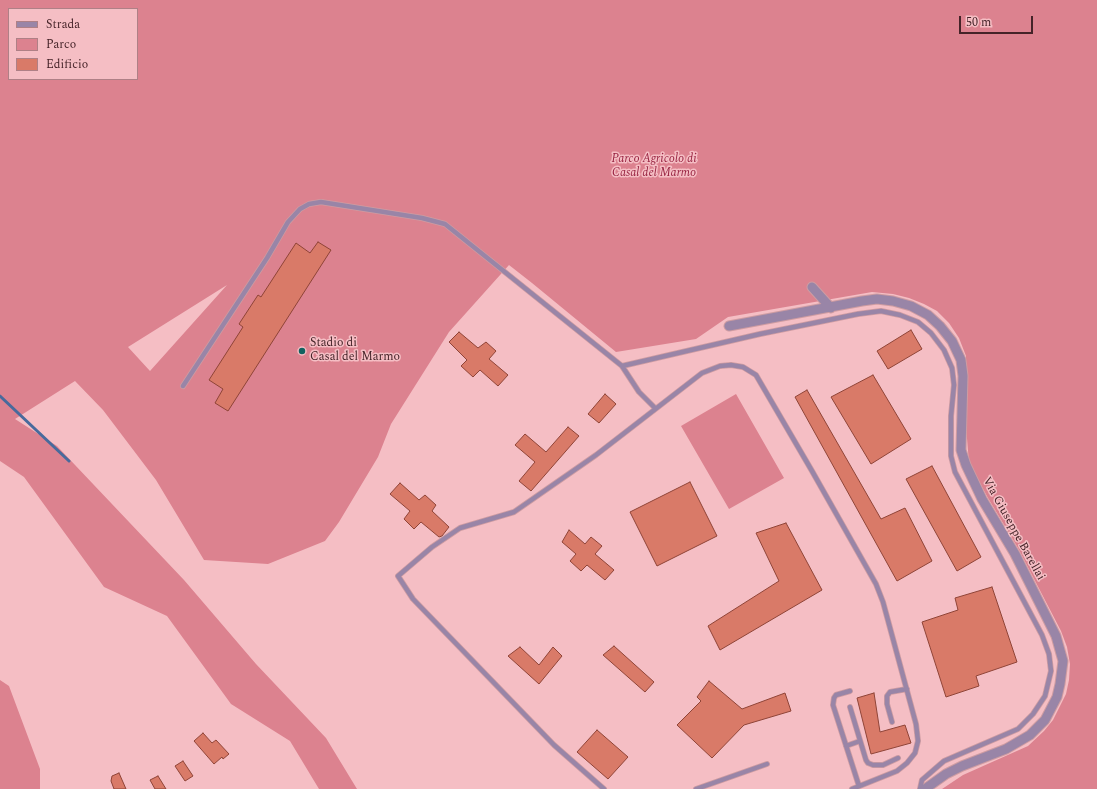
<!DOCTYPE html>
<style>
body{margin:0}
#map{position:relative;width:1097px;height:789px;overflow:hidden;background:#f5bec4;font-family:Spectral,serif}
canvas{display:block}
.legend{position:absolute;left:8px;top:8px;width:130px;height:72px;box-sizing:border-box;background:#f5bec4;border:1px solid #af8086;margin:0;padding:5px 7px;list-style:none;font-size:12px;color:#452328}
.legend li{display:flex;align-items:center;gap:8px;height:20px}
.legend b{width:20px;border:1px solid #af8086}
.scale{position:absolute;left:959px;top:16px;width:74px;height:18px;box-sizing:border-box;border:2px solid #452328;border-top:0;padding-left:5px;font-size:12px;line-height:14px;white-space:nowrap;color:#452328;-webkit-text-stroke:3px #f5bec4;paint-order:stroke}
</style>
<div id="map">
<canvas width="1097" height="789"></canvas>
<ul class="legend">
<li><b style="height:5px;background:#9985a7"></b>Strada</li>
<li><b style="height:11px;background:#dc828f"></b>Parco</li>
<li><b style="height:11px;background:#d97a68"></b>Edificio</li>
</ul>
<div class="scale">50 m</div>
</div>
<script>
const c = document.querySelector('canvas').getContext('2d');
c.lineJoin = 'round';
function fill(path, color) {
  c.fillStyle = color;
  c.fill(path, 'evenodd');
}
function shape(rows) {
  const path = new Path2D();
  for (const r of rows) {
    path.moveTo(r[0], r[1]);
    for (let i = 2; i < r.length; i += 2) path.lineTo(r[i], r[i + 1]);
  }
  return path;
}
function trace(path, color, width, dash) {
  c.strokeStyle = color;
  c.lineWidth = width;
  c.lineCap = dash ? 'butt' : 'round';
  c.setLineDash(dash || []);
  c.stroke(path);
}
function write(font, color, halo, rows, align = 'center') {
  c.font = font + ' Spectral,serif';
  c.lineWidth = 3;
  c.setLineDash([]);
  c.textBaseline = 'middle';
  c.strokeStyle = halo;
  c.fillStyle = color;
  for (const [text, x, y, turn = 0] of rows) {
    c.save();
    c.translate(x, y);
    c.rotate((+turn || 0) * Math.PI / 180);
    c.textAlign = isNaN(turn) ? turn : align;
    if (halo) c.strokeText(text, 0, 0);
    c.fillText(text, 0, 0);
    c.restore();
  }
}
fill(shape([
 [0,0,1097,0,1097,789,942,789,963,775,1028,746,1044,731,1053,720,1066,694,1069,680,1070,664,1067,647,1061,631,1018,548,988,498,969,463,966,426,966,356,959,338,949,323,937,311,924,304,909,298,893,294,872,292,728,317,696,339,616,352,532,283,509,265,449,332,391,424,378,457,339,522,325,541,268,564,204,560,156,480,103,410,75,381,15,419,57,446,184,580,256,664,326,738,357,789,319,789,290,741,231,704,167,616,104,587,24,477,0,461],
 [9,9,137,9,137,79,9,79],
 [227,285,150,371,128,347],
 [736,394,784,478,729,509,681,426],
 [0,680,9,686,40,769,40,789,0,789]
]), '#dc828f');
trace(shape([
 [0,396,69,461]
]), '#486a9c', 3);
const building = shape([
 [318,242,331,250,228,411,215,403,223,389,209,380,243,327,239,324,258,295,261,297,296,243,310,253,318,242],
 [911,330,922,349,888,369,877,351,911,330],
 [459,332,478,348,486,342,496,351,489,359,508,375,498,386,480,370,473,377,461,366,467,360,449,342,459,332],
 [873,375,911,439,871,464,831,397,873,375],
 [807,390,881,519,905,508,932,561,897,581,795,397,807,390],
 [605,394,616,404,599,423,588,414,605,394],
 [568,427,579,436,531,491,519,481,535,462,515,445,525,434,546,452,568,427],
 [932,466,981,557,957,571,906,479,932,466],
 [690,482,717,536,657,566,630,512,690,482],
 [400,483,419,500,425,495,436,505,432,511,449,527,442,536,439,537,421,522,414,529,404,519,410,511,390,494,400,483],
 [786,523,822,590,720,650,708,626,779,581,756,533,786,523],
 [569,530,585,544,591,537,602,546,595,554,614,570,605,580,587,565,581,571,570,561,576,554,562,542,569,530],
 [992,587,1017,662,976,676,979,686,946,697,922,622,958,610,955,598,992,587],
 [614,646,654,682,645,692,603,655,614,646],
 [520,647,539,665,553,647,562,656,539,684,508,656,520,647],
 [709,681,742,709,785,693,791,711,744,725,712,758,677,725,701,701,697,697,709,681],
 [874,693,880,732,905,725,911,743,871,754,857,698,874,693],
 [597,730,628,757,608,779,577,752,597,730],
 [203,733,212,743,216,740,229,754,223,759,222,757,214,764,194,741,203,733],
 [183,761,193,776,185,781,175,766,183,761],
 [119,773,126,789,114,789,111,781,112,776,119,773],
 [158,776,166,789,155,789,150,780,158,776]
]);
fill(building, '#d97a68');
trace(building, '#8f4437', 1);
const service = shape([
 [622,366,639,392,655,408],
 [183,386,267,258,288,222,300,209,309,204,321,202,422,218,445,224,622,366,760,334,858,314,881,311,900,315,918,322,931,333,944,350,952,368,954,385,951,416,951,456,955,472,1042,635,1049,654,1051,671,1045,696,1033,714,1018,729,944,761,922,780,920,789],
 [850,691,836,695,834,698,833,705,859,786],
 [850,707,866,760,868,763,873,765,883,765,898,758],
 [892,722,887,704,887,696,890,692,907,689],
 [846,746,860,741],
 [604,789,554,745,413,599,398,576,432,547,460,528,514,512,596,455,702,373,720,366,731,365,743,367,756,375,812,471,876,584,883,602,916,724,918,741,915,753,907,763,897,771,852,789],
 [696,789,767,764]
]);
const minor = shape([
 [812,287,831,308],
 [729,326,862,301,877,299,893,301,911,306,928,315,940,326,952,341,961,360,963,376,961,450,966,465,982,499,1015,554,1056,636,1063,661,1060,684,1057,697,1045,720,1030,735,1006,749,962,766,946,774,925,789]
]);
trace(service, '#ce9ca2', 6);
trace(minor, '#ce9ca2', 11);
trace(service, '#9985a7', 4.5);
trace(minor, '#9985a7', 9);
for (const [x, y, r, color] of [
 [302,351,4,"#126260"]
]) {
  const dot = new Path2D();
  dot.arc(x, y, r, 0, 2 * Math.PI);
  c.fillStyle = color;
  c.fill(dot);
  trace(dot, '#f5bec4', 1.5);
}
write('italic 12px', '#972240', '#f5bec4', [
 ["Parco Agricolo di",654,160],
 ["Casal del Marmo",654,174]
]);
write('12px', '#452328', '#f5bec4', [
 ["Stadio di",310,344],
 ["Casal del Marmo",310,358]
], 'left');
write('12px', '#452328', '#f5bec4', [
 ["Via Giuseppe Barellai",1013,529,61]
]);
</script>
